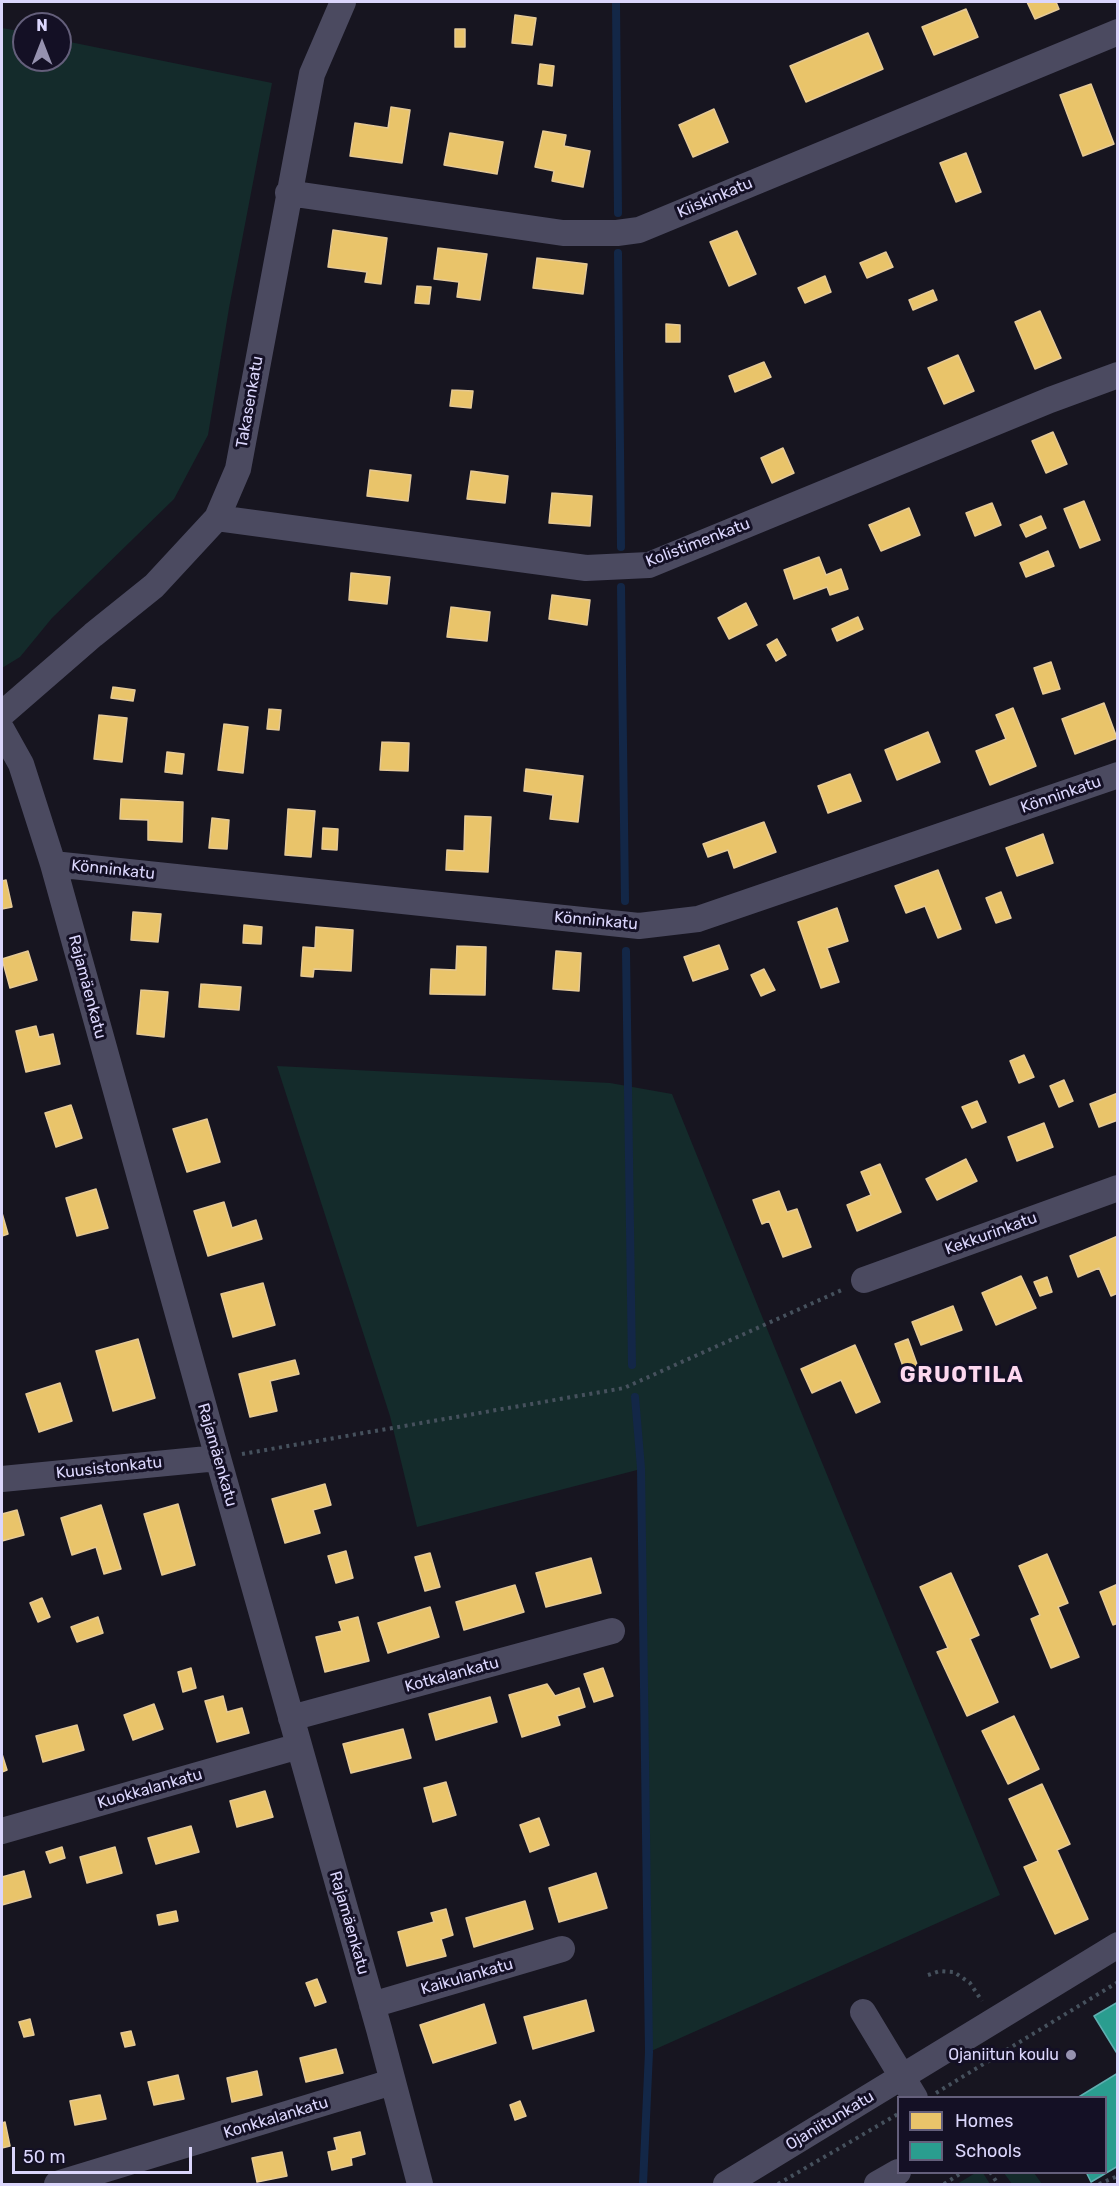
<!DOCTYPE html>
<meta charset="utf-8">
<style>
body{margin:0}
#map{position:relative;width:1119px;height:2186px;overflow:hidden;background:#171520;font-family:Rubik,sans-serif}
canvas{display:block}
.frame{position:absolute;inset:0;border:3px solid #dbd6fc;pointer-events:none}
.legend{position:absolute;left:897px;top:2096px;width:210px;height:78px;box-sizing:border-box;background:#141025;border:2px solid #645f7b;margin:0;padding:8px 10px;list-style:none;font-size:18px;color:#dbd6fc}
.legend li{display:flex;align-items:center;gap:12px;height:30px}
.legend b{width:30px;border:2px solid #645f7b}
.north{position:absolute;left:12px;top:12px;width:60px;height:60px;box-sizing:border-box;background:#141025;border:2px solid #645f7b;border-radius:50%;rotate:0deg;font-size:16px;font-weight:700;line-height:24px;text-align:center;color:#dbd6fc}
.north::after{content:'';display:block;margin:auto;width:21px;height:27px;background:#9692af;clip-path:polygon(50% 0,100% 100%,50% 72%,0 100%)}
.scale{position:absolute;left:12px;top:2147px;width:180px;height:27px;box-sizing:border-box;border:3px solid #dbd6fc;border-top:0;padding-left:8px;font-size:18px;line-height:21px;white-space:nowrap;color:#dbd6fc;-webkit-text-stroke:4px #141025;paint-order:stroke}
</style>
<div id="map">
<canvas width="1119" height="2186"></canvas>
<div class="frame"></div>
<ul class="legend">
<li><b style="height:16px;background:#e9c46a"></b>Homes</li>
<li><b style="height:16px;background:#2a9d8f"></b>Schools</li>
</ul>
<div class="north">N</div>
<div class="scale">50 m</div>
</div>
<script>
const c = document.querySelector('canvas').getContext('2d');
c.lineJoin = 'round';
function fill(path, color) {
  c.fillStyle = color;
  c.fill(path, 'evenodd');
}
function shape(rows) {
  const path = new Path2D();
  for (const r of rows) {
    path.moveTo(r[0], r[1]);
    for (let i = 2; i < r.length; i += 2) path.lineTo(r[i], r[i + 1]);
  }
  return path;
}
function trace(path, color, width, dash) {
  c.strokeStyle = color;
  c.lineWidth = width;
  c.lineCap = dash ? 'butt' : 'round';
  c.setLineDash(dash || []);
  c.stroke(path);
}
function write(font, color, halo, rows, align = 'center') {
  c.font = font + ' Rubik,sans-serif';
  c.lineWidth = 6;
  c.setLineDash([]);
  c.textBaseline = 'middle';
  c.strokeStyle = halo;
  c.fillStyle = color;
  for (const [text, x, y, turn = 0] of rows) {
    c.save();
    c.translate(x, y);
    c.rotate((+turn || 0) * Math.PI / 180);
    c.textAlign = isNaN(turn) ? turn : align;
    if (halo) c.strokeText(text, 0, 0);
    c.fillText(text, 0, 0);
    c.restore();
  }
}
fill(shape([
 [2,28,24,32,24,60,60,60,60,40,272,83,229,308,208,435,174,499,52,618,20,657,2,668],
 [277,1066,610,1083,672,1094,774,1346,1000,1895,649,2052,641,1469,417,1527,390,1416],
 [977,2172,983,2173,990,2184,957,2184],
 [1004,2173,1034,2173,1042,2184,1012,2184]
]), '#142b2b');
const homes = shape([
 [1027,2,1056,2,1059,9,1035,19,1027,2],
 [966,9,978,37,934,55,922,27,966,9],
 [515,15,536,18,532,45,512,43,515,15],
 [455,29,465,29,465,47,455,47,455,29],
 [868,33,883,69,806,102,790,66,868,33],
 [540,64,554,66,552,86,538,84,540,64],
 [1091,84,1114,144,1083,156,1060,95,1091,84],
 [391,107,410,110,402,163,350,156,355,123,388,128,391,107],
 [714,109,728,142,693,157,679,125,714,109],
 [543,131,566,135,564,146,590,151,583,187,552,181,554,171,535,167,543,131],
 [450,133,503,142,497,174,444,165,450,133],
 [966,153,981,192,956,202,940,163,966,153],
 [333,230,387,238,381,284,365,282,367,272,328,267,333,230],
 [737,231,756,274,729,286,710,242,737,231],
 [438,248,487,254,480,300,457,297,459,282,434,279,438,248],
 [886,252,893,267,867,278,860,263,886,252],
 [537,258,587,264,583,294,533,288,537,258],
 [825,276,831,292,805,303,798,288,825,276],
 [417,286,431,287,429,304,415,303,417,286],
 [933,290,937,300,913,310,909,300,933,290],
 [1040,311,1061,358,1035,369,1015,322,1040,311],
 [666,324,680,325,680,342,666,342,666,324],
 [958,355,974,391,944,404,928,368,958,355],
 [764,362,771,377,735,392,729,376,764,362],
 [452,390,473,391,471,408,450,406,452,390],
 [1053,432,1067,464,1046,473,1032,441,1053,432],
 [783,448,794,473,772,483,761,458,783,448],
 [370,470,411,475,408,501,367,496,370,470],
 [471,471,508,476,505,503,467,499,471,471],
 [552,493,592,496,590,526,549,523,552,493],
 [1084,501,1100,540,1080,548,1064,509,1084,501],
 [992,503,1001,525,975,536,966,513,992,503],
 [909,508,920,535,881,551,869,525,909,508],
 [1041,516,1046,528,1026,537,1020,525,1041,516],
 [1048,551,1054,566,1026,577,1020,563,1048,551],
 [819,557,826,575,841,569,848,589,830,595,827,587,794,599,784,570,819,557],
 [351,573,390,577,387,604,349,600,351,573],
 [552,595,590,600,587,625,549,619,552,595],
 [746,603,757,625,729,639,718,618,746,603],
 [451,607,490,612,487,641,447,637,451,607],
 [858,617,863,629,837,641,832,629,858,617],
 [777,639,786,655,776,661,767,645,777,639],
 [1051,662,1060,689,1043,694,1034,668,1051,662],
 [113,687,135,690,133,701,111,698,113,687],
 [1104,703,1117,738,1075,754,1062,719,1104,703],
 [1013,708,1036,766,990,785,976,751,1006,739,996,715,1013,708],
 [269,709,281,710,279,730,267,729,269,709],
 [99,715,127,718,122,762,94,759,99,715],
 [224,724,248,727,243,773,218,770,224,724],
 [928,732,940,762,897,780,885,750,928,732],
 [382,742,409,743,408,771,380,770,382,742],
 [167,752,184,754,182,774,165,772,167,752],
 [526,769,583,776,578,822,550,819,553,795,524,791,526,769],
 [850,774,861,801,828,813,818,786,850,774],
 [121,799,183,802,182,842,148,840,148,820,120,819,121,799],
 [288,809,315,811,311,857,285,855,288,809],
 [465,816,491,817,488,872,446,870,447,850,464,851,465,816],
 [212,818,229,820,227,849,209,848,212,818],
 [764,822,776,852,734,868,728,850,708,857,703,844,764,822],
 [323,828,338,829,337,850,322,849,323,828],
 [1043,834,1053,863,1017,876,1006,848,1043,834],
 [938,870,961,929,938,938,925,906,906,913,895,886,938,870],
 [6,880,12,907,2,909,2,881,6,880],
 [1001,892,1011,918,996,923,986,898,1001,892],
 [837,908,848,941,827,948,839,982,821,988,798,922,837,908],
 [133,912,161,914,158,942,131,940,133,912],
 [244,925,262,927,261,944,243,943,244,925],
 [316,927,353,930,351,971,314,969,313,977,301,976,303,947,315,948,316,927],
 [719,945,728,969,693,981,684,957,719,945],
 [457,946,486,947,485,995,430,994,431,969,456,970,457,946],
 [28,951,37,980,10,988,2,959,28,951],
 [556,951,581,953,579,991,553,989,556,951],
 [764,969,775,990,761,996,751,975,764,969],
 [201,984,241,987,239,1010,199,1007,201,984],
 [141,990,168,992,164,1037,137,1034,141,990],
 [36,1026,39,1037,53,1034,60,1064,26,1072,16,1031,36,1026],
 [1024,1055,1034,1077,1019,1083,1010,1061,1024,1055],
 [1064,1080,1073,1101,1059,1107,1050,1086,1064,1080],
 [1118,1093,1118,1120,1099,1127,1090,1104,1118,1093],
 [977,1101,986,1122,972,1128,962,1107,977,1101],
 [71,1105,82,1138,56,1147,45,1113,71,1105],
 [207,1119,220,1162,187,1172,173,1129,207,1119],
 [1044,1123,1053,1147,1017,1161,1008,1137,1044,1123],
 [966,1159,977,1181,937,1200,926,1179,966,1159],
 [880,1164,901,1212,857,1231,847,1205,871,1195,861,1172,880,1164],
 [96,1189,108,1228,77,1236,66,1198,96,1189],
 [779,1191,787,1212,797,1209,811,1247,783,1257,769,1221,762,1224,753,1200,779,1191],
 [224,1202,232,1228,256,1220,262,1239,208,1256,194,1211,224,1202],
 [2,1213,8,1234,2,1236,2,1213],
 [1118,1236,1118,1293,1111,1296,1099,1268,1078,1277,1070,1256,1118,1236],
 [1021,1276,1036,1308,996,1325,982,1293,1021,1276],
 [1047,1277,1052,1292,1040,1296,1034,1282,1047,1277],
 [263,1283,275,1325,233,1337,221,1294,263,1283],
 [953,1306,962,1330,921,1345,912,1322,953,1306],
 [138,1339,155,1398,113,1411,96,1351,138,1339],
 [908,1339,918,1367,905,1372,895,1344,908,1339],
 [855,1345,880,1402,856,1413,841,1380,812,1393,801,1369,855,1345],
 [295,1360,299,1374,270,1381,277,1411,250,1417,239,1374,295,1360],
 [60,1383,72,1421,39,1432,26,1394,60,1383],
 [325,1484,331,1505,313,1510,320,1533,285,1543,272,1499,325,1484],
 [178,1504,195,1565,162,1575,144,1514,178,1504],
 [101,1505,121,1569,104,1574,96,1547,72,1555,61,1518,101,1505],
 [17,1510,24,1535,2,1541,2,1514,17,1510],
 [346,1551,353,1578,336,1583,328,1556,346,1551],
 [430,1553,440,1587,425,1591,415,1557,430,1553],
 [1047,1554,1068,1603,1058,1607,1079,1657,1051,1668,1031,1619,1040,1615,1019,1566,1047,1554],
 [591,1558,601,1593,546,1607,536,1573,591,1558],
 [951,1573,979,1635,970,1639,998,1702,967,1716,937,1652,948,1648,920,1587,951,1573],
 [1118,1584,1118,1623,1113,1625,1100,1592,1118,1584],
 [515,1585,524,1612,464,1630,456,1602,515,1585],
 [42,1598,50,1617,38,1622,30,1603,42,1598],
 [430,1607,439,1637,388,1653,378,1623,430,1607],
 [98,1617,103,1633,77,1642,71,1627,98,1617],
 [358,1617,369,1661,325,1672,316,1637,342,1631,339,1622,358,1617],
 [191,1668,196,1688,183,1692,178,1672,191,1668],
 [603,1668,613,1696,594,1702,584,1674,603,1668],
 [547,1684,555,1696,579,1688,585,1707,557,1716,560,1725,522,1737,509,1695,547,1684],
 [223,1696,227,1712,242,1708,249,1733,217,1742,205,1701,223,1696],
 [490,1697,497,1722,436,1740,429,1714,490,1697],
 [154,1704,163,1729,133,1740,124,1715,154,1704],
 [1014,1716,1039,1769,1008,1784,982,1731,1014,1716],
 [77,1725,84,1750,43,1762,36,1736,77,1725],
 [403,1729,411,1758,351,1773,343,1744,403,1729],
 [2,1754,7,1770,2,1772,2,1754],
 [446,1782,456,1815,433,1822,424,1788,446,1782],
 [1042,1784,1070,1844,1057,1850,1088,1919,1055,1934,1024,1867,1038,1861,1009,1799,1042,1784],
 [265,1791,273,1817,237,1827,230,1801,265,1791],
 [539,1818,549,1845,530,1852,520,1825,539,1818],
 [191,1826,199,1852,156,1864,148,1838,191,1826],
 [62,1847,65,1858,50,1863,46,1852,62,1847],
 [115,1847,122,1873,87,1883,80,1857,115,1847],
 [24,1871,31,1897,2,1905,2,1877,24,1871],
 [596,1873,607,1908,559,1922,549,1888,596,1873],
 [525,1901,533,1929,474,1947,466,1918,525,1901],
 [446,1909,453,1935,441,1939,446,1956,407,1966,398,1932,434,1922,431,1913,446,1909],
 [176,1911,178,1921,159,1925,157,1915,176,1911],
 [317,1979,326,2002,315,2006,306,1983,317,1979],
 [586,2000,594,2031,533,2049,524,2017,586,2000],
 [484,2004,496,2043,433,2063,420,2025,484,2004],
 [30,2019,34,2035,24,2037,19,2022,30,2019],
 [131,2031,135,2045,125,2047,121,2033,131,2031],
 [336,2049,343,2073,306,2082,300,2058,336,2049],
 [257,2071,262,2095,232,2102,227,2078,257,2071],
 [178,2075,184,2099,154,2105,148,2082,178,2075],
 [100,2095,106,2119,75,2125,70,2101,100,2095],
 [520,2101,526,2116,515,2120,510,2105,520,2101],
 [5,2122,10,2146,2,2148,2,2123,5,2122],
 [360,2132,365,2154,351,2158,352,2165,332,2170,328,2152,337,2150,334,2138,360,2132],
 [282,2152,287,2176,257,2182,252,2158,282,2152]
]);
fill(homes, '#e9c46a');
trace(homes, '#e5c996', 1.5);
const schools = shape([
 [1118,2002,1118,2055,1094,2016,1118,2002],
 [1118,2073,1118,2166,1091,2182,1086,2172,1106,2172,1106,2098,1077,2098,1118,2073]
]);
fill(schools, '#2a9d8f');
trace(schools, '#5faeb0', 1.5);
trace(shape([
 [616,2,618,213],
 [618,253,621,547],
 [621,587,625,901],
 [626,951,632,1365],
 [635,1397,641,1468,649,2052,643,2184]
]), '#132747', 8);
trace(shape([
 [242,1454,624,1388,844,1289],
 [928,1975,940,1971,954,1972,970,1983,982,2001],
 [936,2093,1118,1982],
 [990,2172,998,2184],
 [778,2184,898,2114],
 [944,2184,963,2172],
 [1099,2184,1118,2176]
]), '#46515d', 4, [3, 4.5]);
trace(shape([
 [288,193,563,233,617,233,639,230,1118,32],
 [217,518,586,568,649,565,1050,400,1118,375],
 [2,714,93,635,154,586,217,518,238,469,312,74,343,2],
 [2,730,21,764,53,864,218,1458,379,2029,420,2184],
 [53,864,639,926,698,919,1118,775],
 [864,1280,1118,1188],
 [2,1479,218,1458],
 [291,1718,612,1631],
 [2,1831,299,1746],
 [372,2005,562,1949],
 [863,2012,915,2098],
 [57,2184,392,2082],
 [726,2184,1118,1945],
 [877,2184,898,2172]
]), '#4b4a60', 26);
for (const [x, y, r, color] of [
 [1071,2055,6,"#9692af"]
]) {
  const dot = new Path2D();
  dot.arc(x, y, r, 0, 2 * Math.PI);
  c.fillStyle = color;
  c.fill(dot);
  trace(dot, '#141025', 2);
}
write('16px', '#dbd6fc', '#141025', [
 ["Kiiskinkatu",715,198,-23],
 ["Takasenkatu",250,402,-80],
 ["Kolistimenkatu",698,543,-21],
 ["Könninkatu",1061,795,-19],
 ["Könninkatu",113,870,6],
 ["Könninkatu",596,921,5],
 ["Rajamäenkatu",87,987,75],
 ["Kekkurinkatu",991,1234,-20],
 ["Rajamäenkatu",217,1455,74],
 ["Kuusistonkatu",109,1468,-6],
 ["Kotkalankatu",452,1675,-15],
 ["Kuokkalankatu",150,1789,-16],
 ["Rajamäenkatu",349,1923,74],
 ["Kaikulankatu",467,1977,-16],
 ["Konkkalankatu",276,2118,-17],
 ["Ojaniitunkatu",830,2121,-31]
]);
write('16px', '#dbd6fc', '#141025', [
 ["Ojaniitun koulu",1059,2055]
], 'right');
c.letterSpacing = '1.5px';
write('bold 22px', '#fdd8ef', '#141025', [
 ["GRUOTILA",962,1376]
]);
c.letterSpacing = '0px';
</script>
